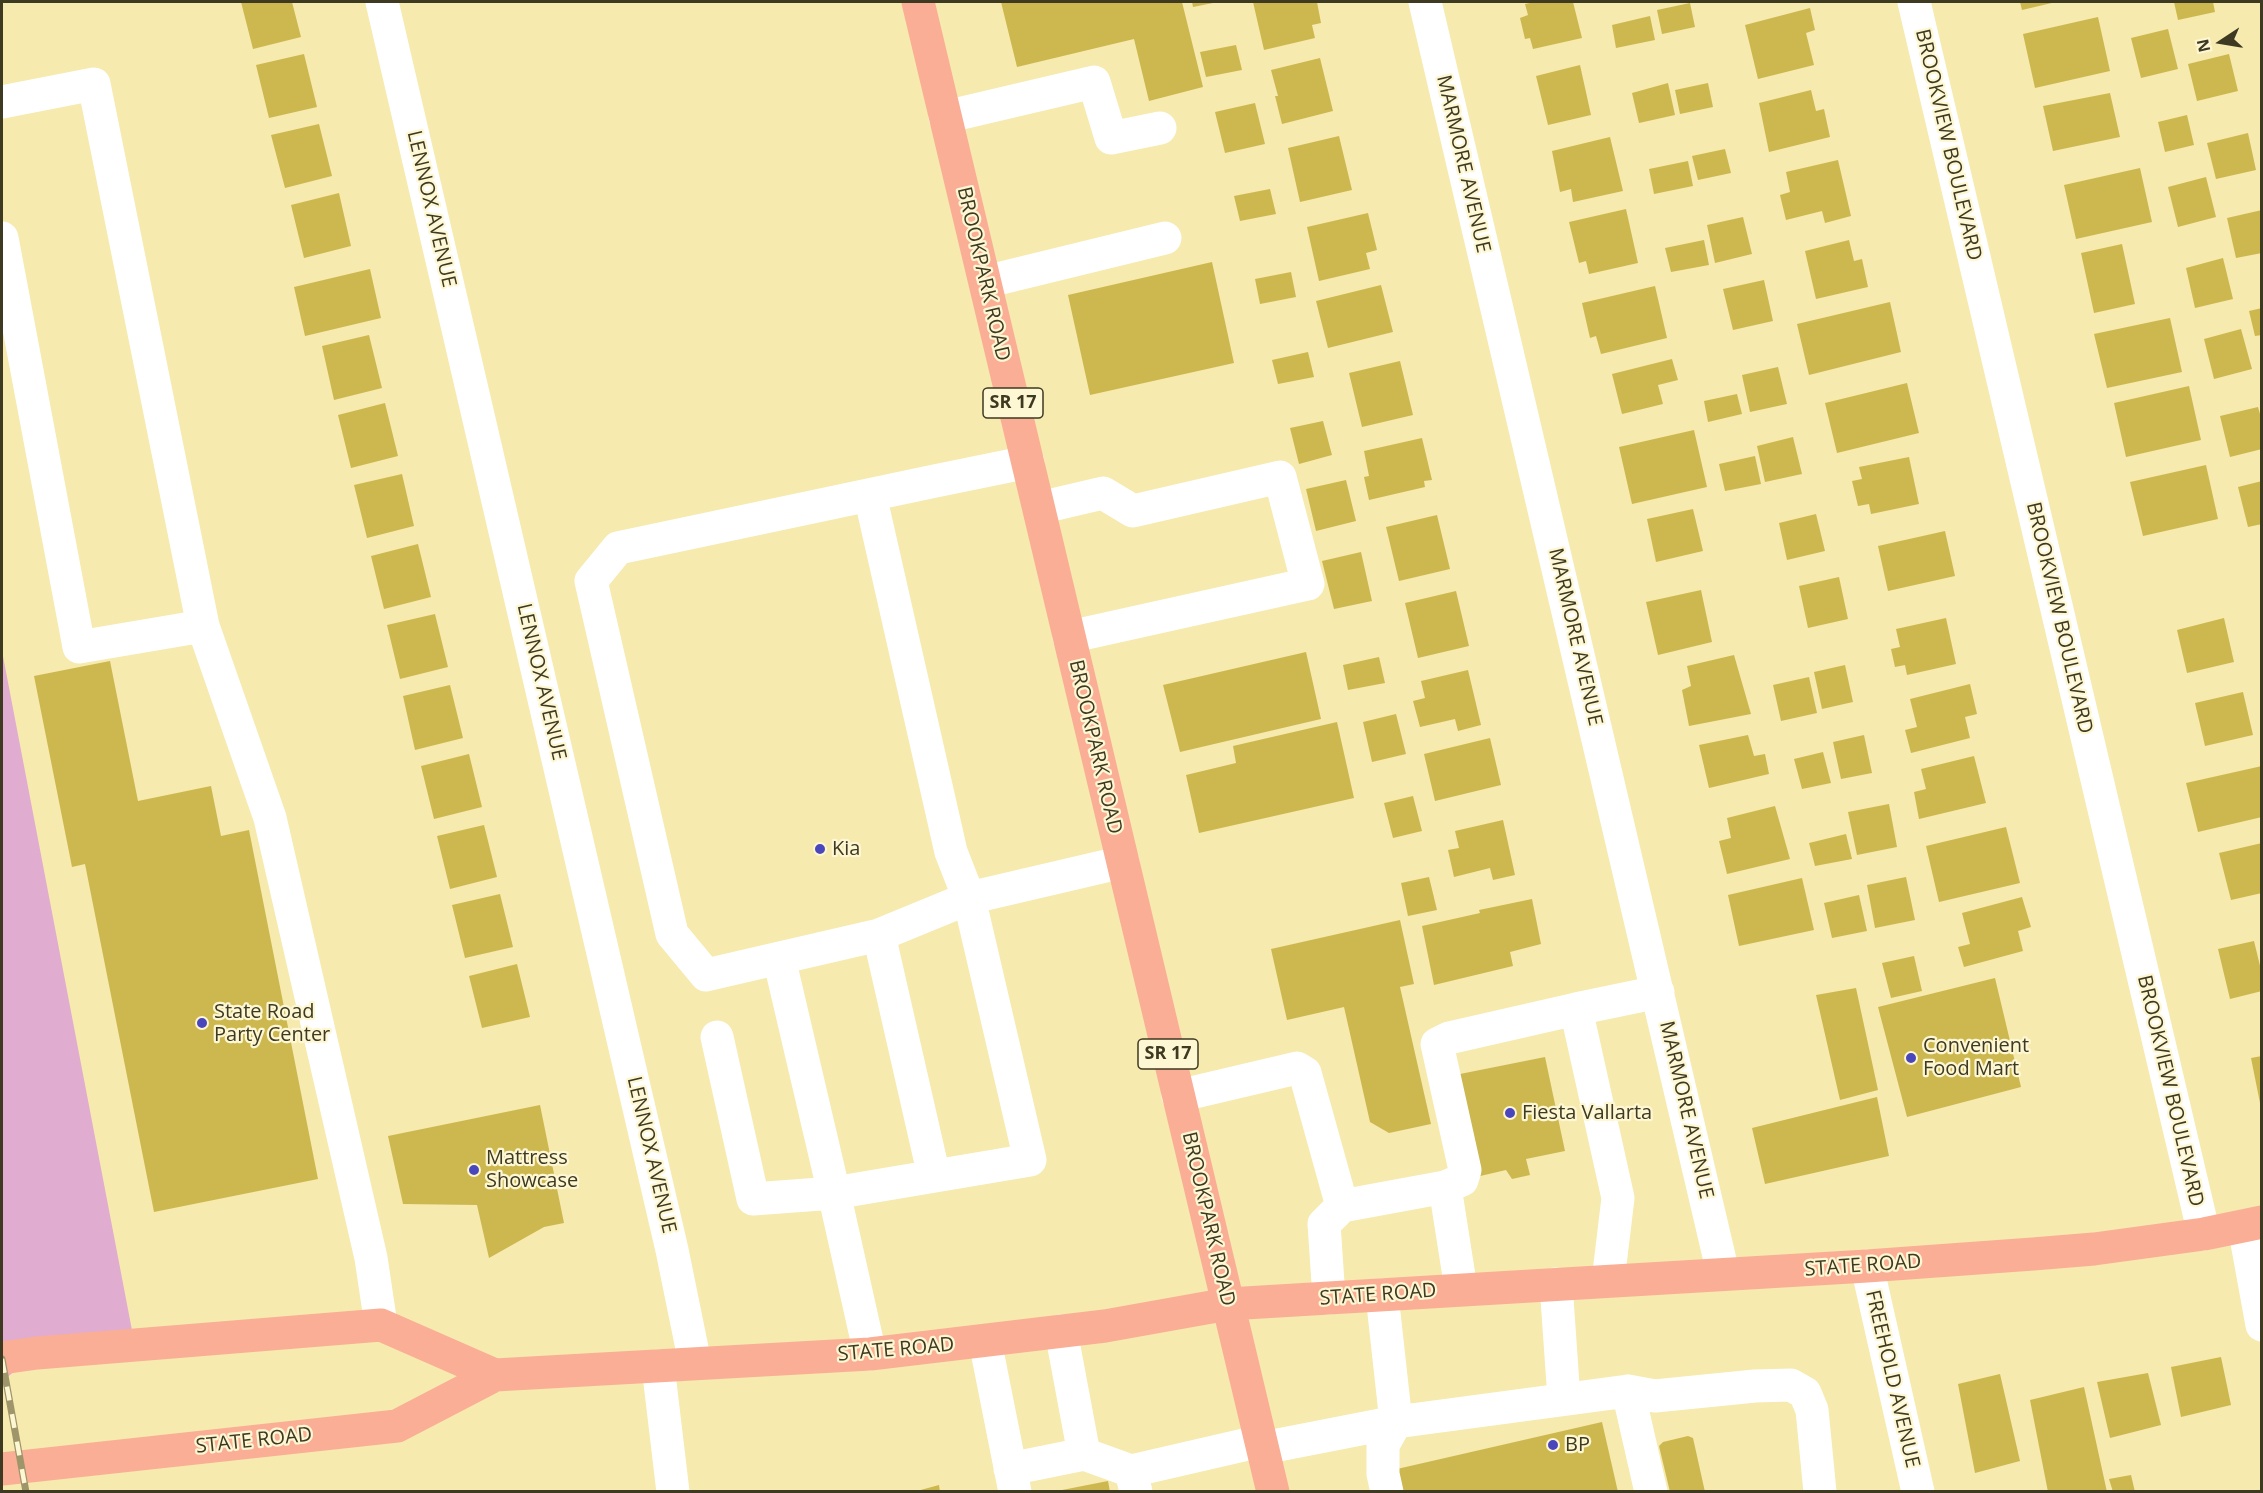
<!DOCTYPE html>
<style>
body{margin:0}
#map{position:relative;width:2263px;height:1493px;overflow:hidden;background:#f6eaae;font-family:"Open Sans",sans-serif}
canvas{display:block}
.frame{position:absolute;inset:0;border:3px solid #3e3921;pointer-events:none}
.north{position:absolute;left:2191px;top:12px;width:60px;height:60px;-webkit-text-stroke:4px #fef7d3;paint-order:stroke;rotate:258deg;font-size:16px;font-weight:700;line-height:24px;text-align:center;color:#3e3921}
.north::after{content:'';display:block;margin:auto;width:21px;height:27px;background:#3e3921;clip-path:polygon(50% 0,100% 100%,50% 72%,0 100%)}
</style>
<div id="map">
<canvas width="2263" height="1493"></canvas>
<div class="frame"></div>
<div class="north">N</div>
</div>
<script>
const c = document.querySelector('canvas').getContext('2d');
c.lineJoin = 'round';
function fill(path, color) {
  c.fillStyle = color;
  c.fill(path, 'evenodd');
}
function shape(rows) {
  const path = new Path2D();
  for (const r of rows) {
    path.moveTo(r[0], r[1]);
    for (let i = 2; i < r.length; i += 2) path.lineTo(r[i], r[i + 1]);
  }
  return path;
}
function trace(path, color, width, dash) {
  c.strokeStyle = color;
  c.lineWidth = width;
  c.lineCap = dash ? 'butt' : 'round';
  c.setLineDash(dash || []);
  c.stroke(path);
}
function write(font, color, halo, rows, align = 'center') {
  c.font = font + ' "Open Sans",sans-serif';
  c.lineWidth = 4.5;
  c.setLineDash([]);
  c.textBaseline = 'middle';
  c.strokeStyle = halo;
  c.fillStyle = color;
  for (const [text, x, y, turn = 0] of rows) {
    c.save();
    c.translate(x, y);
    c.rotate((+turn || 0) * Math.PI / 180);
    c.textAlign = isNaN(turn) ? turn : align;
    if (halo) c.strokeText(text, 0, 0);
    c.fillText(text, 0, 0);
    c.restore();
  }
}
fill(shape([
 [2,651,135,1346,37,1353,5,1379,2,1359]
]), '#e0acd0');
fill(shape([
 [241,2,292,2,301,37,253,49],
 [1001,2,1182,2,1203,87,1149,101,1134,39,1017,67],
 [1192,2,1213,2,1213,3,1193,7],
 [1253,2,1317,2,1321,23,1312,25,1315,38,1264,50],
 [1535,2,1573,2,1582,38,1533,49,1530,38,1525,39,1520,18,1528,15,1525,4],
 [2020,2,2056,2,2022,10],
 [2174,2,2213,2,2215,12,2178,20],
 [1690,3,1695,27,1662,34,1657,10],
 [1810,8,1815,30,1806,33,1814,65,1758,79,1745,25],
 [1650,16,1655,40,1616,48,1612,25],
 [2098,17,2110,71,2035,88,2023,34],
 [2168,29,2178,69,2141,78,2131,38],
 [1236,45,1242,70,1206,77,1200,52],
 [304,54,317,107,269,118,256,65],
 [2229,54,2238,91,2197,101,2188,64],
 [1320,58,1333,111,1282,124,1275,96,1278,96,1271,70],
 [1580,65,1591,115,1548,125,1536,76],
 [1668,83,1675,115,1639,123,1632,93],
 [1708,83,1713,107,1680,114,1675,90],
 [1811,90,1816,111,1824,109,1830,137,1769,152,1759,103],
 [2110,93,2120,137,2053,151,2043,106],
 [1255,103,1265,144,1225,153,1215,112],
 [2187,115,2194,145,2165,152,2158,122],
 [319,124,332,176,285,188,271,135],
 [2248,133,2256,170,2216,179,2207,143],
 [1339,136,1352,190,1300,202,1288,148],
 [1610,137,1623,191,1573,202,1571,189,1560,192,1552,151],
 [1725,149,1731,173,1698,180,1692,156],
 [1838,160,1851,216,1825,223,1822,211,1786,220,1780,195,1790,192,1786,172],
 [1688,161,1693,186,1654,194,1649,169],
 [2140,168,2152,222,2076,239,2064,185],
 [2206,177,2216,217,2178,227,2168,187],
 [1270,189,1276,214,1240,221,1234,196],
 [339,193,351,246,304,258,291,205],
 [1626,209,1638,263,1589,274,1586,261,1579,263,1569,222],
 [2262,210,2262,253,2236,258,2227,218],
 [1368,213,1377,250,1366,253,1370,269,1319,281,1307,227],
 [1743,217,1752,254,1715,263,1707,225],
 [1704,240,1709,265,1671,272,1665,248],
 [1849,240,1854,261,1862,259,1868,287,1816,299,1805,251],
 [2122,244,2135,304,2094,313,2081,253],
 [2223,258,2233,299,2195,308,2186,268],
 [1212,262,1234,363,1090,395,1068,295],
 [370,269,381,318,305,336,294,287],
 [1291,272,1296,297,1260,304,1255,279],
 [1764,280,1773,321,1733,330,1723,289],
 [1381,285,1393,332,1328,348,1316,301],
 [1655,286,1667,338,1601,354,1596,336,1590,338,1582,303],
 [1890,302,1901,352,1809,375,1797,324],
 [2262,308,2262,335,2255,336,2249,311],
 [2170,318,2182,372,2107,388,2094,334],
 [2241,329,2252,369,2214,379,2204,339],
 [369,335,382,388,334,400,322,346],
 [1308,352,1314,377,1278,384,1272,360],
 [1672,359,1678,380,1658,385,1663,404,1622,414,1612,374],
 [1400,361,1413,415,1362,427,1349,373],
 [1778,367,1787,404,1750,412,1742,375],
 [1907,383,1919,433,1837,453,1825,403],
 [2189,386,2201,440,2126,457,2114,403],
 [1737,394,1742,414,1708,422,1704,401],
 [385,403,398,456,351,468,338,415],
 [2258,407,2262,421,2262,449,2230,457,2220,416],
 [1323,421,1332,455,1299,464,1290,428],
 [1694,430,1707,487,1632,504,1619,447],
 [1793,437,1802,474,1765,482,1757,446],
 [1422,438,1432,480,1424,481,1425,487,1369,500,1364,477,1369,476,1364,451],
 [1755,456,1761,484,1725,491,1719,464],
 [1909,457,1919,504,1871,514,1869,504,1858,506,1852,481,1862,479,1859,467],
 [2206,465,2218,519,2143,536,2130,482],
 [402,474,414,526,367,538,354,485],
 [1346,480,1356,521,1316,531,1306,489],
 [2262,481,2262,524,2248,527,2238,487],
 [1693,509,1703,551,1656,562,1647,519],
 [1816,514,1825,551,1787,560,1779,523],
 [1437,515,1450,569,1399,581,1386,527],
 [1945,531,1955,576,1888,591,1878,546],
 [418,544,431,597,384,609,371,556],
 [1361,552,1372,601,1334,609,1322,561],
 [1839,577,1848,619,1808,628,1799,586],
 [1701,590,1712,642,1658,655,1646,602],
 [1456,591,1469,646,1418,658,1405,603],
 [435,614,448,667,400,679,387,625],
 [1946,618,1956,664,1907,675,1905,665,1895,667,1891,649,1900,647,1896,629],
 [2224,618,2234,662,2187,673,2177,630],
 [1306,652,1321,719,1180,752,1163,685],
 [1734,655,1751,714,1689,726,1682,690,1691,686,1687,666],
 [1379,657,1385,683,1348,690,1343,665],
 [110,661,138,801,211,786,221,836,249,830,318,1179,154,1212,85,864,72,867,34,676],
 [1845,665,1853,702,1822,709,1814,672],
 [1468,670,1481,725,1458,731,1455,719,1420,727,1413,701,1425,698,1421,681],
 [1809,677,1817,713,1781,721,1773,685],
 [1970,684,1977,714,1965,717,1970,738,1911,753,1905,730,1917,727,1910,699],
 [450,685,463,738,415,750,403,696],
 [2243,692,2253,735,2205,746,2195,703],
 [1396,714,1406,754,1372,762,1363,722],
 [1337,722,1354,798,1199,833,1186,775,1236,763,1233,746],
 [1748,735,1754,756,1765,754,1769,774,1709,788,1699,745],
 [1864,735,1872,773,1841,779,1833,742],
 [1490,738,1501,785,1435,801,1424,754],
 [1823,752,1831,783,1802,789,1794,759],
 [469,754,482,807,434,819,421,766],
 [1974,756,1986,803,1919,819,1914,792,1926,789,1921,769],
 [2262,766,2262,817,2198,832,2186,783],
 [1413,796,1422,831,1393,838,1384,803],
 [1889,804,1897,847,1857,855,1848,812],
 [1775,806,1790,859,1727,874,1719,841,1731,838,1727,818],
 [1503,820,1515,875,1493,880,1490,868,1454,877,1448,850,1459,848,1455,831],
 [484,825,497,877,450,889,437,836],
 [2006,827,2020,883,1939,902,1926,846],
 [1846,834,1852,859,1815,866,1809,843],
 [2262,843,2262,893,2231,900,2219,853],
 [1429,877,1437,910,1408,916,1401,883],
 [1906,877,1915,920,1875,928,1867,885],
 [1802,878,1814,930,1739,946,1728,895],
 [500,894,513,947,465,958,452,905],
 [1859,895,1867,931,1832,938,1824,903],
 [2022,897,2031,927,2018,931,2023,951,1964,967,1958,947,1970,944,1962,913],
 [1532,899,1541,944,1510,952,1513,966,1434,985,1422,926,1480,913,1479,910],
 [1400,920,1414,984,1400,987,1431,1124,1389,1133,1370,1122,1344,1007,1287,1020,1271,949],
 [2254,941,2262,974,2262,991,2230,999,2218,949],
 [1914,956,1922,991,1891,998,1882,963],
 [517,964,530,1017,482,1028,469,976],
 [1995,978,2021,1087,1907,1117,1878,1007],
 [1856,988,1878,1090,1840,1100,1816,995],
 [2262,1056,2262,1103,2260,1103,2251,1058],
 [1545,1057,1565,1151,1526,1159,1530,1175,1512,1179,1506,1170,1476,1177,1455,1075],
 [1877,1097,1889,1156,1765,1184,1752,1128],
 [540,1105,564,1223,544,1227,489,1258,477,1205,403,1204,388,1136],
 [2221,1357,2231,1405,2181,1417,2171,1367],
 [2148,1373,2161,1425,2110,1438,2097,1382],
 [2000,1374,2020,1461,1975,1473,1958,1384],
 [2084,1387,2107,1492,2048,1492,2030,1400],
 [1602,1422,1618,1492,1402,1492,1397,1469],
 [1688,1436,1693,1438,1705,1492,1670,1492,1659,1446,1663,1442],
 [2131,1475,2135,1492,2113,1492,2109,1479],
 [1108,1481,1110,1492,1063,1492,1062,1490],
 [939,1485,940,1492,917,1492,917,1491]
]), '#cdb84f');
trace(shape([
 [382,2,672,1250,695,1363],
 [1425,2,1723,1273],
 [1914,2,2204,1234],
 [2,102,94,84,203,626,79,647,2,238],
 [945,117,1094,82,1111,138,1160,128],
 [985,282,1165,238],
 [870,495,951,852,969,898,879,935,706,975,672,934,591,581,618,548,935,481,1028,462],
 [1039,508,1103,493,1133,511,1280,477,1308,584,1069,637],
 [203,626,270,818,371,1258,381,1325],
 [879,935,934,1176],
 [1576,1009,1658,992],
 [717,1037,753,1199,834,1193,779,958],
 [1178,1096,1297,1068,1305,1073,1342,1206,1445,1187,1462,1180,1465,1170,1437,1044,1449,1038,1576,1009,1618,1198,1608,1281],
 [1445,1187,1461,1289],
 [2244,1226,2262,1325],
 [1867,1266,1918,1492],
 [1556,1284,1564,1399],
 [1382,1295,1396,1422,1383,1445,1383,1474,1387,1492],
 [1329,1298,1324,1224,1342,1206],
 [1061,1331,1084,1454],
 [985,1341,1015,1492],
 [870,1354,834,1193,1030,1160,969,898,1123,862],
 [658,1366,673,1492],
 [1628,1391,1655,1396,1755,1386,1791,1385,1805,1393,1812,1410,1820,1492],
 [1263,1448,1396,1422,1628,1391,1651,1492],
 [1010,1469,1084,1454,1131,1471],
 [1136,1492,1131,1471,1261,1441]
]), '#fff', 33);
trace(shape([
 [918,2,1273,1492],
 [2,1358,37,1353,381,1325,495,1375],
 [2,1469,397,1426,495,1375,870,1354,1105,1326,1228,1304,1867,1266,2033,1254,2094,1249,2204,1234,2262,1222]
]), '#faae95', 33);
const rail = shape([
 [2,1359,26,1492]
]);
trace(rail, '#9e956b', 7);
trace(rail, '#fef7d3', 4.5, [14]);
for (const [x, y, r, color] of [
 [820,849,6,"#4a47bd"],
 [202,1023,6,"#4a47bd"],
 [1911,1058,6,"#4a47bd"],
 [1510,1113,6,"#4a47bd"],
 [474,1170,6,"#4a47bd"],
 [1553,1445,6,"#4a47bd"]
]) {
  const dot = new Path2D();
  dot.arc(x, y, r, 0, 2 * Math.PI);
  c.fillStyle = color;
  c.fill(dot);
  trace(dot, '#fef7d3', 2);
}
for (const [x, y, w] of [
 [1013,403,60],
 [1168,1054,60]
]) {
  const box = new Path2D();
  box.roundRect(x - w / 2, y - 15, w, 30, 4.5);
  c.fillStyle = '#fef7d3';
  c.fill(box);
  trace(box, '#3e3921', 1.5);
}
write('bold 18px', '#3e3921', null, [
 ["SR 17",1013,403],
 ["SR 17",1168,1054]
]);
write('20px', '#3e3921', '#fef7d3', [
 ["BROOKVIEW BOULEVARD",1948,145,77],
 ["MARMORE AVENUE",1463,164,77],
 ["LENNOX AVENUE",431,209,77],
 ["BROOKPARK ROAD",983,274,77],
 ["BROOKVIEW BOULEVARD",2059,618,77],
 ["MARMORE AVENUE",1575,637,77],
 ["LENNOX AVENUE",541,682,77],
 ["BROOKPARK ROAD",1095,747,77],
 ["BROOKVIEW BOULEVARD",2170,1091,77],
 ["MARMORE AVENUE",1686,1110,77],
 ["LENNOX AVENUE",651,1155,77],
 ["BROOKPARK ROAD",1208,1219,77],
 ["STATE ROAD",1863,1266,-4],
 ["STATE ROAD",1378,1295,-4],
 ["STATE ROAD",896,1350,-5],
 ["FREEHOLD AVENUE",1892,1379,77],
 ["STATE ROAD",254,1441,-6]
]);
write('20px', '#3e3921', '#fef7d3', [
 ["Kia",832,849],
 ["State Road",214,1012],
 ["Party Center",214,1035],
 ["Convenient",1923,1046],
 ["Food Mart",1923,1069],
 ["Fiesta Vallarta",1522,1113],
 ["Mattress",486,1158],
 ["Showcase",486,1181],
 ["BP",1565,1445]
], 'left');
</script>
